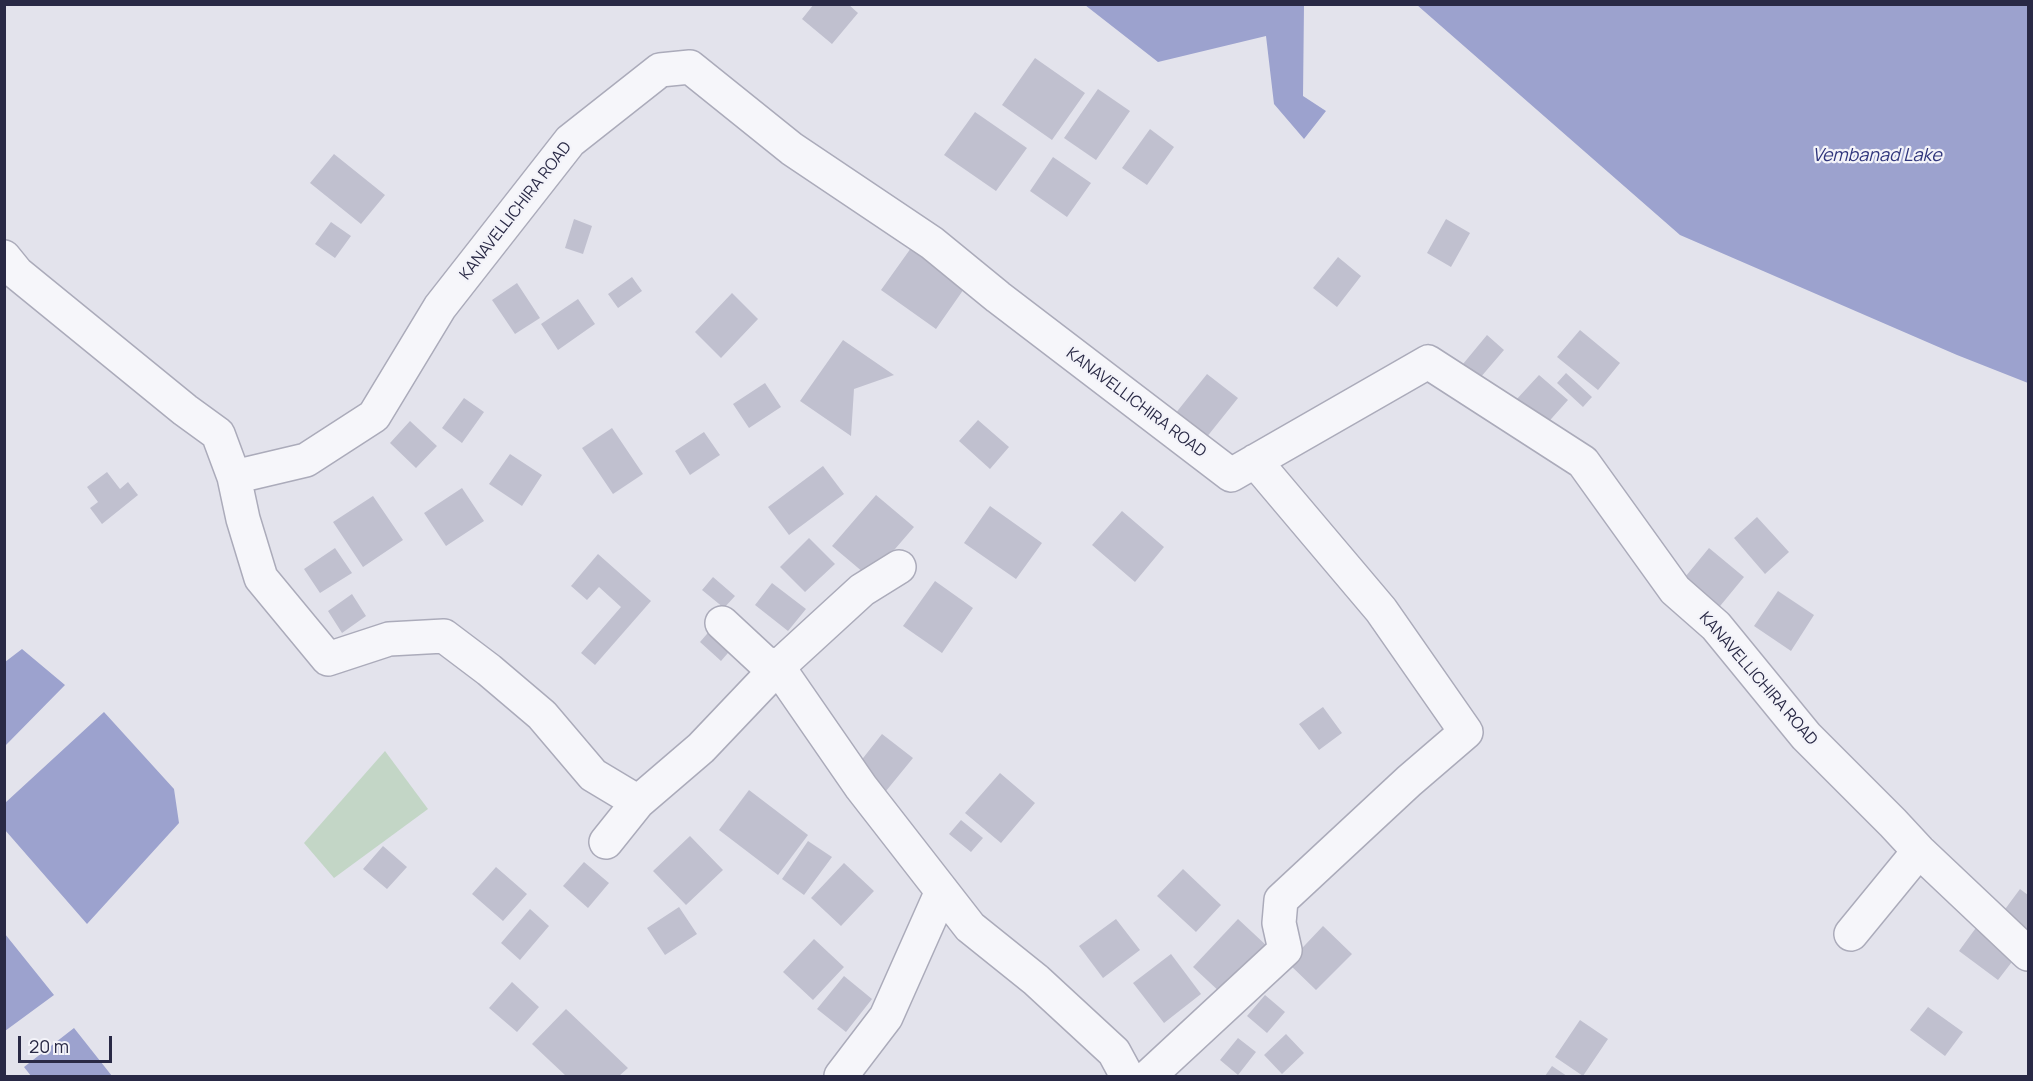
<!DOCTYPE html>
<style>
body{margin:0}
#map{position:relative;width:2033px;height:1081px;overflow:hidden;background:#e3e3ec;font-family:Manrope,sans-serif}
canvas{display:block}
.frame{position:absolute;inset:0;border:6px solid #292945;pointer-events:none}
.scale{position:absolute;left:18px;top:1036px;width:94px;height:27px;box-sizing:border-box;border:3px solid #292945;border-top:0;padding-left:8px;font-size:18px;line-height:21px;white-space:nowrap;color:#292945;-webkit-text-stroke:4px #f3f3f9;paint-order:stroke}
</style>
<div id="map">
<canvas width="2033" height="1081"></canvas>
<div class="frame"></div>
<div class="scale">20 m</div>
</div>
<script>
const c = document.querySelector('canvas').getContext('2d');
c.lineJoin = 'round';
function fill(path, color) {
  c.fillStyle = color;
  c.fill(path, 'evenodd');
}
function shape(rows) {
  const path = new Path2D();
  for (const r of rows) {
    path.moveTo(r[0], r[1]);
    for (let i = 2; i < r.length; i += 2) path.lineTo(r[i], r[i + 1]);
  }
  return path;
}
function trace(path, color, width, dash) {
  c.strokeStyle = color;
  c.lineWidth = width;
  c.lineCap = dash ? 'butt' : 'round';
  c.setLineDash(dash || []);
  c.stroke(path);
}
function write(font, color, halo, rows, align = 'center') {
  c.font = font + ' Manrope,sans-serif';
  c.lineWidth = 4.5;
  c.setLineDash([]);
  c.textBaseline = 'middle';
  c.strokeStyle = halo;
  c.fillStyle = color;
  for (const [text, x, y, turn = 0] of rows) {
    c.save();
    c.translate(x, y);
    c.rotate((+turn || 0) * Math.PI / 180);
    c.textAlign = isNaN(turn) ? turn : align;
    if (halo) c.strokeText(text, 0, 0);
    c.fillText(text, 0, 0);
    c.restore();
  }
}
fill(shape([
 [385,751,428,809,334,878,304,843]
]), '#c3d6c6');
fill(shape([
 [1085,5,1304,5,1303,96,1326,111,1304,139,1274,104,1266,36,1158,62],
 [1417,5,2028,5,2028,383,1957,355,1680,235],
 [22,649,65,685,5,746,5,662],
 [104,712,174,789,179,823,87,924,5,830,5,803],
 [5,934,54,995,5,1031,4,1031],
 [74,1028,112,1076,31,1076,24,1067]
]), '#9ca2ce');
fill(shape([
 [814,4,848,4,858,13,832,44,802,19],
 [1035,58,1085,93,1052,140,1002,105],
 [1098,89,1130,111,1096,160,1064,138],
 [975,112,1027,148,996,191,944,155],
 [1150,129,1174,147,1147,185,1122,168],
 [334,154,385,195,361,224,310,183],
 [1053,157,1091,183,1067,217,1030,191],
 [574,219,592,226,583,254,565,248],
 [1446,219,1470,233,1451,267,1427,253],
 [331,222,351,236,335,258,315,244],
 [911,248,966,286,936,329,881,290],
 [1338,257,1361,276,1337,307,1313,288],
 [632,277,642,291,618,308,608,294],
 [517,283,540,318,515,334,492,300],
 [732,293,758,319,721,358,695,332],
 [578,299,595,324,558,350,541,324],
 [1580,330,1620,363,1598,390,1557,357],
 [1487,335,1504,350,1480,378,1463,364],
 [843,340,894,375,854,389,851,436,800,401],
 [1566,373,1592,397,1583,407,1557,383],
 [1207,374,1238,398,1206,438,1175,414],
 [1539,375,1568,400,1544,427,1515,401],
 [765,383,781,407,749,428,733,404],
 [464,398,484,412,462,443,442,428],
 [978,420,1009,447,990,469,959,441],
 [410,421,437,446,416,468,390,443],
 [612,428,643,474,613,494,582,448],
 [704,432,720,455,690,475,675,451],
 [510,454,542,475,522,506,489,484],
 [823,466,844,494,789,535,768,507],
 [107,472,120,489,128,482,138,495,102,524,90,508,98,502,87,487],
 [462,488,484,521,446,546,424,513],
 [876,495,914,527,870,578,832,546],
 [373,496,403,540,363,567,333,522],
 [990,506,1042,543,1016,579,964,543],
 [1122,511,1164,547,1135,582,1092,545],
 [1757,517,1789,552,1765,574,1734,538],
 [809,538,835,564,805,592,780,567],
 [335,548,352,573,320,593,304,569],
 [1709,548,1744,577,1716,611,1681,582],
 [598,554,651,601,595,665,581,653,621,607,599,587,587,600,571,586],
 [713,577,735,596,724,608,702,590],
 [935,581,973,608,942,653,903,626],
 [772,583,806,609,788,631,755,605],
 [1778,591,1814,615,1791,651,1754,626],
 [352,594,366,616,342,633,328,611],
 [713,627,734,646,721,661,700,642],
 [1323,707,1342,733,1319,750,1299,724],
 [882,734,913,758,886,791,856,767],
 [1000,773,1035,803,1001,843,965,813],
 [749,790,808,835,778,875,719,830],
 [961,820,983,838,971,852,949,834],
 [690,836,723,870,686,905,653,871],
 [808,841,832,857,804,895,782,879],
 [383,846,407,867,387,889,363,869],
 [584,862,609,883,588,908,563,886],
 [844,863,874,891,841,926,811,898],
 [496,867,527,894,503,921,472,894],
 [1183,869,1221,905,1196,932,1157,896],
 [2020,889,2028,895,2028,937,2000,916],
 [679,907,697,934,665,955,647,928],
 [530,909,549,926,520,960,501,943],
 [1116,919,1140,950,1103,978,1079,946],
 [1238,919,1267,946,1222,994,1193,967],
 [1978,925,2018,954,1998,980,1959,951],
 [1323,926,1352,954,1316,990,1288,963],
 [814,939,844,967,813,1000,783,972],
 [1171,954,1201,994,1164,1023,1133,983],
 [844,976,872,999,846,1032,817,1009],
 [512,982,539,1007,517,1032,489,1008],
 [1265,995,1285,1012,1267,1033,1247,1016],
 [1928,1007,1963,1032,1945,1056,1910,1030],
 [566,1009,628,1068,619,1076,566,1076,532,1044],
 [1580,1020,1608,1039,1583,1076,1555,1057],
 [1286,1034,1304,1053,1282,1074,1264,1055],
 [1238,1038,1256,1052,1238,1075,1220,1060],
 [1552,1066,1567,1076,1545,1076]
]), '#c0c0cf');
const street = shape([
 [4,257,17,273,185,410,218,434,234,477,243,519,261,578,328,659,389,639,444,636,489,670,542,715,593,775,638,802,701,748,778,667,861,787,970,927,1036,980,1114,1052,1127,1076],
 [234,477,306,460,374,416,440,307,570,141,660,70,690,67,792,149,932,243,998,297,1231,475,1428,362,1583,462,1675,590,1716,626,1806,736,1893,823,1919,851,2028,954],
 [722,623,764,662,778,667,862,590,899,567],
 [606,842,638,802],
 [1851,934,1919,851],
 [841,1076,886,1017,942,891],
 [1149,1076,1285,950,1279,923,1281,900,1409,781,1466,732,1381,610,1255,461]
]);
trace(street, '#ababba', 36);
trace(street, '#f6f6fa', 33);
write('16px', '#292945', '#f3f3f9', [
 ["KANAVELLICHIRA ROAD",516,211,-52],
 ["KANAVELLICHIRA ROAD",1136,403,37],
 ["KANAVELLICHIRA ROAD",1758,679,49]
]);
write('italic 18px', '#30367c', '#f3f3f9', [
 ["Vembanad Lake",1877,156]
]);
</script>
